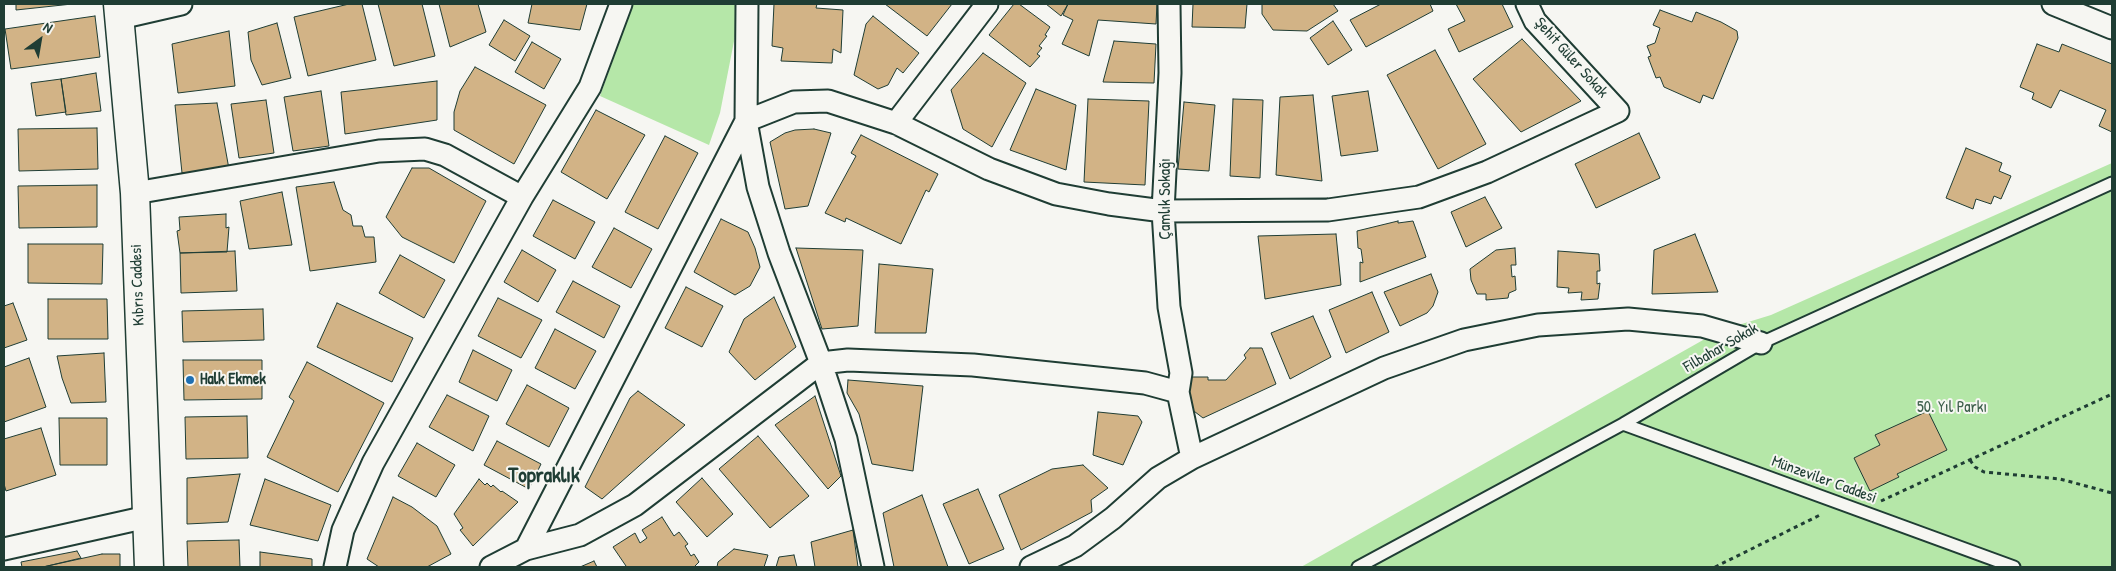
<!DOCTYPE html>
<meta charset="utf-8">
<style>
body{margin:0}
#map{position:relative;width:2116px;height:571px;overflow:hidden;background:#f6f6f2;font-family:"Patrick Hand",sans-serif}
canvas{display:block}
.frame{position:absolute;inset:0;border:5px solid #1f3d34;pointer-events:none}
.north{position:absolute;left:15px;top:15px;width:50px;height:50px;-webkit-text-stroke:4px #f6f6f2;paint-order:stroke;rotate:32deg;font-size:14px;font-weight:700;line-height:20px;text-align:center;color:#1f3d34}
.north::after{content:'';display:block;margin:auto;width:18px;height:22px;background:#1f3d34;clip-path:polygon(50% 0,100% 100%,50% 72%,0 100%)}
</style>
<div id="map">
<canvas width="2116" height="571"></canvas>
<div class="frame"></div>
<div class="north">N</div>
</div>
<script>
const c = document.querySelector('canvas').getContext('2d');
c.lineJoin = 'round';
function fill(path, color) {
  c.fillStyle = color;
  c.fill(path, 'evenodd');
}
function shape(rows) {
  const path = new Path2D();
  for (const r of rows) {
    path.moveTo(r[0], r[1]);
    for (let i = 2; i < r.length; i += 2) path.lineTo(r[i], r[i + 1]);
  }
  return path;
}
function trace(path, color, width, dash) {
  c.strokeStyle = color;
  c.lineWidth = width;
  c.lineCap = dash ? 'butt' : 'round';
  c.setLineDash(dash || []);
  c.stroke(path);
}
function write(font, color, halo, rows, align = 'center') {
  c.font = font + ' "Patrick Hand",sans-serif';
  c.lineWidth = 4;
  c.setLineDash([]);
  c.textBaseline = 'middle';
  c.strokeStyle = halo;
  c.fillStyle = color;
  for (const [text, x, y, turn = 0] of rows) {
    c.save();
    c.translate(x, y);
    c.rotate((+turn || 0) * Math.PI / 180);
    c.textAlign = isNaN(turn) ? turn : align;
    if (halo) c.strokeText(text, 0, 0);
    c.fillText(text, 0, 0);
    c.restore();
  }
}
fill(shape([
 [633,4,737,4,735,36,720,113,709,145,600,96],
 [2112,163,2112,567,1301,567,1719,331,1771,315]
]), '#b5e7a8');
const building = shape([
 [16,4,72,4,16,10,16,4],
 [349,4,362,4,376,60,308,76,294,17,349,4],
 [378,4,422,4,435,56,394,66,378,4],
 [439,4,478,4,486,32,450,47,439,4],
 [532,4,587,4,580,30,528,23,532,4],
 [774,4,817,4,816,8,843,10,841,53,833,49,832,63,781,61,783,48,772,46,774,4],
 [885,4,952,4,927,36,885,4],
 [1014,4,1019,4,1050,27,1045,35,1047,36,1039,46,1042,48,1037,54,1040,56,1030,67,989,35,1014,4],
 [1046,4,1068,4,1061,16,1046,4],
 [1068,4,1157,4,1156,24,1098,20,1089,56,1062,44,1073,20,1063,15,1068,4],
 [1193,4,1247,4,1245,28,1192,27,1193,4],
 [1262,4,1333,4,1338,11,1307,31,1273,30,1262,14,1262,4],
 [1381,4,1430,4,1433,11,1366,47,1350,20,1381,4],
 [1456,4,1502,4,1513,27,1459,52,1448,29,1465,21,1456,4],
 [1660,10,1692,22,1696,12,1721,22,1737,31,1738,38,1713,99,1703,95,1700,103,1664,87,1660,77,1656,78,1648,57,1651,56,1647,46,1655,43,1660,28,1653,25,1660,10],
 [95,16,100,57,11,69,5,29,95,16],
 [873,16,919,53,903,73,897,68,888,85,878,89,854,75,866,24,873,16],
 [504,20,530,36,515,61,489,45,504,20],
 [1333,21,1352,50,1328,65,1310,38,1333,21],
 [277,23,291,78,262,85,251,60,248,32,277,23],
 [229,31,235,86,178,93,172,44,229,31],
 [1522,39,1581,101,1521,132,1473,79,1522,39],
 [1114,41,1156,44,1154,83,1103,82,1114,41],
 [532,42,561,59,544,89,515,72,532,42],
 [2037,44,2059,52,2062,44,2112,64,2112,132,2099,126,2106,110,2060,90,2051,108,2032,99,2034,93,2020,87,2037,44],
 [1435,50,1486,144,1438,169,1387,75,1435,50],
 [983,53,1026,83,992,147,963,129,951,90,983,53],
 [475,67,546,105,514,164,454,130,454,112,460,91,475,67],
 [96,73,101,111,66,115,61,79,96,73],
 [61,79,66,112,36,116,31,83,61,79],
 [437,81,437,120,345,134,341,92,437,81],
 [1036,89,1076,105,1066,170,1010,150,1036,89],
 [321,91,329,146,293,151,284,97,321,91],
 [1368,91,1378,151,1341,156,1332,96,1368,91],
 [1313,95,1322,181,1276,175,1280,97,1313,95],
 [1088,99,1149,101,1145,185,1084,182,1088,99],
 [1233,99,1263,100,1260,178,1230,176,1233,99],
 [266,100,274,153,239,158,231,104,266,100],
 [1184,102,1215,105,1209,171,1178,169,1184,102],
 [217,103,229,169,182,173,175,105,217,103],
 [596,110,645,135,607,199,561,172,596,110],
 [97,128,98,169,19,171,18,129,97,128],
 [814,129,831,133,808,206,785,209,770,142,785,133,795,130,814,129],
 [1639,133,1660,178,1596,208,1575,164,1639,133],
 [861,135,938,174,929,192,926,190,901,244,846,218,845,222,825,213,856,156,851,153,861,135],
 [665,136,698,153,658,229,625,212,665,136],
 [1966,148,2002,163,1999,171,2011,176,2001,199,1994,196,1991,204,1976,199,1973,209,1946,198,1966,148],
 [412,168,429,168,486,201,454,263,402,237,386,217,412,168],
 [334,182,343,210,351,215,353,226,362,226,365,237,374,237,376,262,310,271,296,187,334,182],
 [97,185,97,227,19,228,18,186,97,185],
 [282,192,292,245,249,249,240,201,282,192],
 [1485,197,1502,228,1466,247,1451,212,1485,197],
 [553,200,595,222,575,259,533,236,553,200],
 [226,214,226,228,229,227,227,252,180,253,177,231,180,230,179,217,226,214],
 [721,219,748,232,755,248,760,267,750,286,735,295,694,272,721,219],
 [1398,221,1398,223,1413,221,1426,257,1360,282,1360,262,1363,263,1361,249,1358,248,1357,231,1398,221],
 [614,228,652,249,631,288,592,267,614,228],
 [1336,234,1341,285,1265,299,1258,236,1336,234],
 [1695,234,1718,292,1652,294,1654,250,1695,234],
 [28,244,103,244,102,284,28,283,28,244],
 [796,248,863,250,858,326,822,329,796,248],
 [1515,248,1516,265,1511,265,1512,277,1515,276,1516,290,1509,293,1508,298,1486,300,1486,294,1477,294,1471,280,1470,269,1496,250,1515,248],
 [522,250,556,270,538,302,504,282,522,250],
 [235,251,237,291,181,293,180,253,235,251],
 [1558,251,1599,254,1600,271,1597,271,1597,284,1600,283,1598,299,1581,300,1582,292,1568,293,1569,288,1557,287,1558,251],
 [400,255,445,280,424,318,379,293,400,255],
 [879,264,933,269,926,333,875,333,879,264],
 [1431,274,1438,292,1433,306,1427,313,1400,326,1384,292,1431,274],
 [573,281,620,306,604,338,556,312,573,281],
 [686,287,723,306,702,347,665,328,686,287],
 [1372,292,1389,332,1346,353,1329,310,1372,292],
 [774,297,796,347,755,380,729,352,744,319,774,297],
 [498,298,542,320,521,358,478,336,498,298],
 [48,299,107,299,108,339,48,339,48,299],
 [13,303,27,340,4,348,4,306,13,303],
 [337,303,413,338,392,382,317,347,337,303],
 [263,309,264,340,183,342,182,311,263,309],
 [1313,316,1331,357,1290,379,1271,333,1313,316],
 [555,329,596,351,575,389,535,368,555,329],
 [1250,348,1262,348,1276,384,1203,418,1186,405,1190,377,1208,377,1208,380,1226,380,1246,358,1244,355,1250,348],
 [473,350,512,370,497,401,459,382,473,350],
 [104,353,106,402,71,403,62,378,57,356,104,353],
 [29,358,46,407,4,422,4,367,29,358],
 [183,360,262,360,262,399,184,400,183,360],
 [307,362,384,403,338,492,267,457,294,401,289,397,307,362],
 [848,380,923,386,913,471,872,464,859,414,847,393,848,380],
 [527,385,569,408,549,447,506,424,527,385],
 [638,391,685,425,602,499,585,487,630,398,638,391],
 [447,395,489,416,473,451,429,427,447,395],
 [815,396,841,476,828,489,775,425,815,396],
 [1928,411,1947,450,1897,474,1899,477,1870,491,1854,458,1880,445,1875,435,1928,411],
 [1098,412,1138,416,1142,422,1123,465,1093,455,1098,412],
 [247,416,248,458,186,459,185,417,247,416],
 [59,418,107,418,107,465,60,465,59,418],
 [41,428,56,475,6,491,4,484,4,439,41,428],
 [758,436,809,496,770,528,719,469,758,436],
 [497,441,541,464,529,489,484,465,497,441],
 [417,443,455,465,436,497,398,476,417,443],
 [1083,465,1108,488,1091,500,1092,512,1021,550,999,495,1052,469,1083,465],
 [240,474,228,522,187,524,187,478,240,474],
 [702,478,733,514,707,537,676,502,702,478],
 [265,479,331,505,318,541,250,525,265,479],
 [479,479,485,485,487,483,491,487,493,485,501,492,502,491,518,502,473,546,460,530,463,528,454,514,479,479],
 [978,489,1004,549,969,564,943,504,978,489],
 [922,495,948,567,894,567,883,513,922,495],
 [393,497,412,507,437,526,451,554,427,567,379,567,367,559,393,497],
 [662,517,674,536,679,532,688,544,685,546,691,556,694,554,699,562,694,567,624,567,626,566,613,547,635,533,640,543,647,538,642,530,662,517],
 [853,530,858,567,815,567,811,542,853,530],
 [239,540,240,567,188,567,187,541,239,540],
 [734,549,768,555,764,567,717,567,718,562,734,549],
 [77,551,81,558,43,567,22,567,21,562,77,551],
 [260,552,312,559,312,567,260,567,260,552],
 [102,554,120,554,120,567,43,567,102,554],
 [794,555,797,567,776,567,779,557,794,555],
 [594,561,597,567,580,567,594,561]
]);
fill(building, '#d2b386');
trace(building, '#1f3d34', 1);
const lane = shape([
 [1623,424,2014,567],
 [1358,567,1623,424,1761,343,2112,183]
]);
const street = shape([
 [1169,4,1170,73,1163,211,1169,307,1181,373,1178,392],
 [2053,4,2112,28],
 [120,18,181,4],
 [896,123,987,4],
 [135,193,379,151,425,149,445,155,522,197],
 [4,549,147,517],
 [526,549,580,535,635,505,821,363,848,360,973,365,1145,383,1178,392,1192,458],
 [335,567,343,530,373,463,522,197,590,87,621,4],
 [491,567,526,549,746,121,747,4],
 [873,567,846,439,821,363,779,253,758,187,746,121,794,102,828,101,896,123,989,169,1056,194,1109,204,1163,211,1328,210,1419,197,1487,172,1618,111,1535,21,1527,4],
 [1031,567,1075,546,1113,518,1158,478,1192,458,1384,368,1464,340,1538,325,1628,319,1702,326,1761,343]
]);
const secondary = shape([
 [118,4,135,193,149,567]
]);
trace(lane, '#1f3d34', 15);
trace(street, '#1f3d34', 25);
trace(secondary, '#1f3d34', 31);
trace(shape([
 [1970,460,1975,467,1984,472,2060,479,2112,493],
 [1881,501,2112,394],
 [1715,567,1822,514]
]), '#1f3d34', 3, [4, 4]);
trace(lane, '#f6f6f2', 11);
trace(street, '#f6f6f2', 21);
trace(secondary, '#f6f6f2', 28);
for (const [x, y, r, color] of [
 [190,380,5,"#1f6fb2"]
]) {
  const dot = new Path2D();
  dot.arc(x, y, r, 0, 2 * Math.PI);
  c.fillStyle = color;
  c.fill(dot);
  trace(dot, '#f6f6f2', 2);
}
write('16px', '#1f3d34', '#f6f6f2', [
 ["Şehit Güler Sokak",1571,58,48],
 ["Çamlık Sokağı",1166,199,-90],
 ["Kıbrıs Caddesi",138,285,-92],
 ["Filbahar Sokak",1721,348,-30],
 ["Münzeviler Caddesi",1824,480,20]
]);
write('bold 16px', '#1f3d34', '#f6f6f2', [
 ["Halk Ekmek",200,380]
], 'left');
write('16px', '#3d5f4b', '#f6f6f2', [
 ["50. Yıl Parkı",1952,408]
]);
write('bold 21px', '#1f3d34', '#f6f6f2', [
 ["Topraklık",544,476]
]);
</script>
